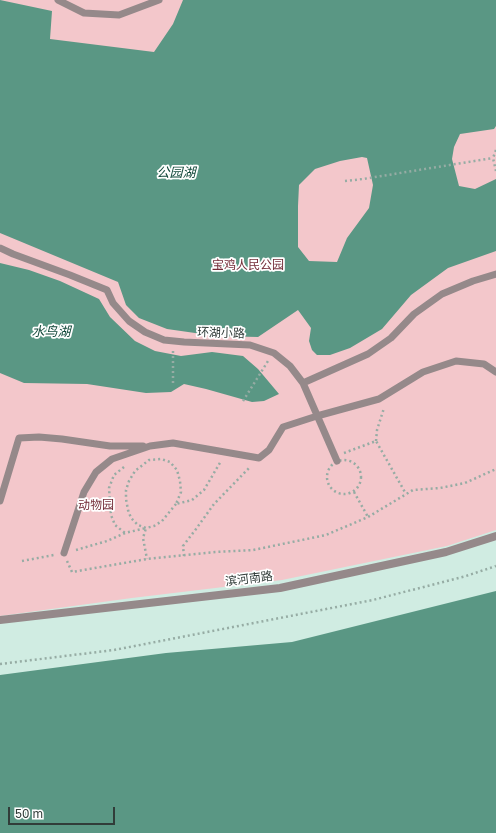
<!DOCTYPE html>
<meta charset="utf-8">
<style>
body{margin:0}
#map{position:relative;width:496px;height:833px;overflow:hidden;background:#d0ece2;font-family:"Golos Text",sans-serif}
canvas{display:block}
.scale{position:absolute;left:8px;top:807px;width:107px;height:18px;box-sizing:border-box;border:2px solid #313c39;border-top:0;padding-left:5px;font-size:12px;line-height:14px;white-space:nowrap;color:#313c39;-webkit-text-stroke:3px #fff;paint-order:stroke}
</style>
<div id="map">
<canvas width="496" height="833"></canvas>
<div class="scale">50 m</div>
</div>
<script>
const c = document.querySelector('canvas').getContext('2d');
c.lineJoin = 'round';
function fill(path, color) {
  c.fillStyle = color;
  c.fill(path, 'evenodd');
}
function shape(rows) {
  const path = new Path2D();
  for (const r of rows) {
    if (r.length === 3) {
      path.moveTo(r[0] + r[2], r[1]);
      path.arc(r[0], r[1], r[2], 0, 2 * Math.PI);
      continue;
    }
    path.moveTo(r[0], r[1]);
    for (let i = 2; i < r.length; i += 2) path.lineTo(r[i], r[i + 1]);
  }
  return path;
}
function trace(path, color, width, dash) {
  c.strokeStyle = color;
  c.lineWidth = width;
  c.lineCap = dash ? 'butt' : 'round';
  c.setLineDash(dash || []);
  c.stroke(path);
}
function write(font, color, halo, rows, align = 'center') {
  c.font = font + ' "Golos Text","Noto Sans SC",sans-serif';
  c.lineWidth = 3.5;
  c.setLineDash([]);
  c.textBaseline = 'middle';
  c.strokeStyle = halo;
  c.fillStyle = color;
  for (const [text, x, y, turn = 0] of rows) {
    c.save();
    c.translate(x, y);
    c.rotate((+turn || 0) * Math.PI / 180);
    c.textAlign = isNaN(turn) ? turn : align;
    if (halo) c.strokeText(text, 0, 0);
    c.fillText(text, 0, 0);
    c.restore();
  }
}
fill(shape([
 [0,0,496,0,496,530,447,546,282,580,132,598,0,616]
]), '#f3c7cb');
fill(shape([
 [0,0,52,11,50,39,154,52,173,24,183,0,496,0,496,126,494,129,460,134,454,147,452,159,459,186,475,189,496,179,496,251,448,268,411,295,382,329,350,348,330,355,317,355,312,350,309,341,311,328,298,310,258,337,216,336,167,329,139,318,126,305,118,282,0,233],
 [362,157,367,158,373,185,369,208,347,238,337,262,309,261,298,247,298,206,299,185,315,169,340,161],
 [0,263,29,270,60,281,99,299,110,317,135,341,155,351,181,356,212,352,243,356,258,369,279,394,264,401,252,402,206,389,184,384,171,392,146,393,87,384,24,383,0,373],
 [496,591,496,833,0,833,0,675,166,653,292,642]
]), '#5a9784');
trace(shape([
 [496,150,493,158,496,171],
 [345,181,363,179,493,158],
 [173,351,173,386],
 [243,401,268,361],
 [376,441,377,430,384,408],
 [344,453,376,441,406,494],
 [344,477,17],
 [124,467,114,475,109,488,111,515,115,525,125,533],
 [354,492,368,517],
 [176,504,162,521,154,526,146,528,138,525,131,518,128,510,126,499,126,490,129,481,135,471,149,460,161,459,170,462,177,470,180,481,181,492,176,504,192,500,204,490,221,461],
 [76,550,107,541,125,533,146,528,143,538,147,559],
 [184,556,183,546,196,529,214,504,250,467],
 [22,561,54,555],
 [67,561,72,572,147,559,215,552,253,550,326,535,368,517,413,490,440,488,465,483,496,469],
 [0,664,114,650,373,600,466,576,496,566]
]), '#96aca4', 2.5, [2, 3]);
trace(shape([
 [58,0,84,13,119,15,159,0],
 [0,248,13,254,70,275,107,290,113,303,129,321,145,332,164,340,184,342,250,345,274,353,290,366,303,383,368,354,391,338,414,314,442,294,473,281,496,274],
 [303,383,337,461],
 [0,501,19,438,39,437,62,439,110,446,143,446],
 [64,553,84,492,96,472,112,459,150,446,173,443,259,458,269,450,283,427,317,416,379,399,423,372,456,361,484,364,496,372]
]), '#95898a', 7);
trace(shape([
 [0,620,280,588,446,552,496,536]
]), '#95898a', 8);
write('12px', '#742d38', '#fff', [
 ["宝鸡人民公园",248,265],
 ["动物园",96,505]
]);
write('12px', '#313c39', '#fff', [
 ["环湖小路",221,333,2],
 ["滨河南路",249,579,-7]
]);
write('italic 13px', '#13493b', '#fff', [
 ["公园湖",176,173],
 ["水鸟湖",51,332]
]);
</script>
